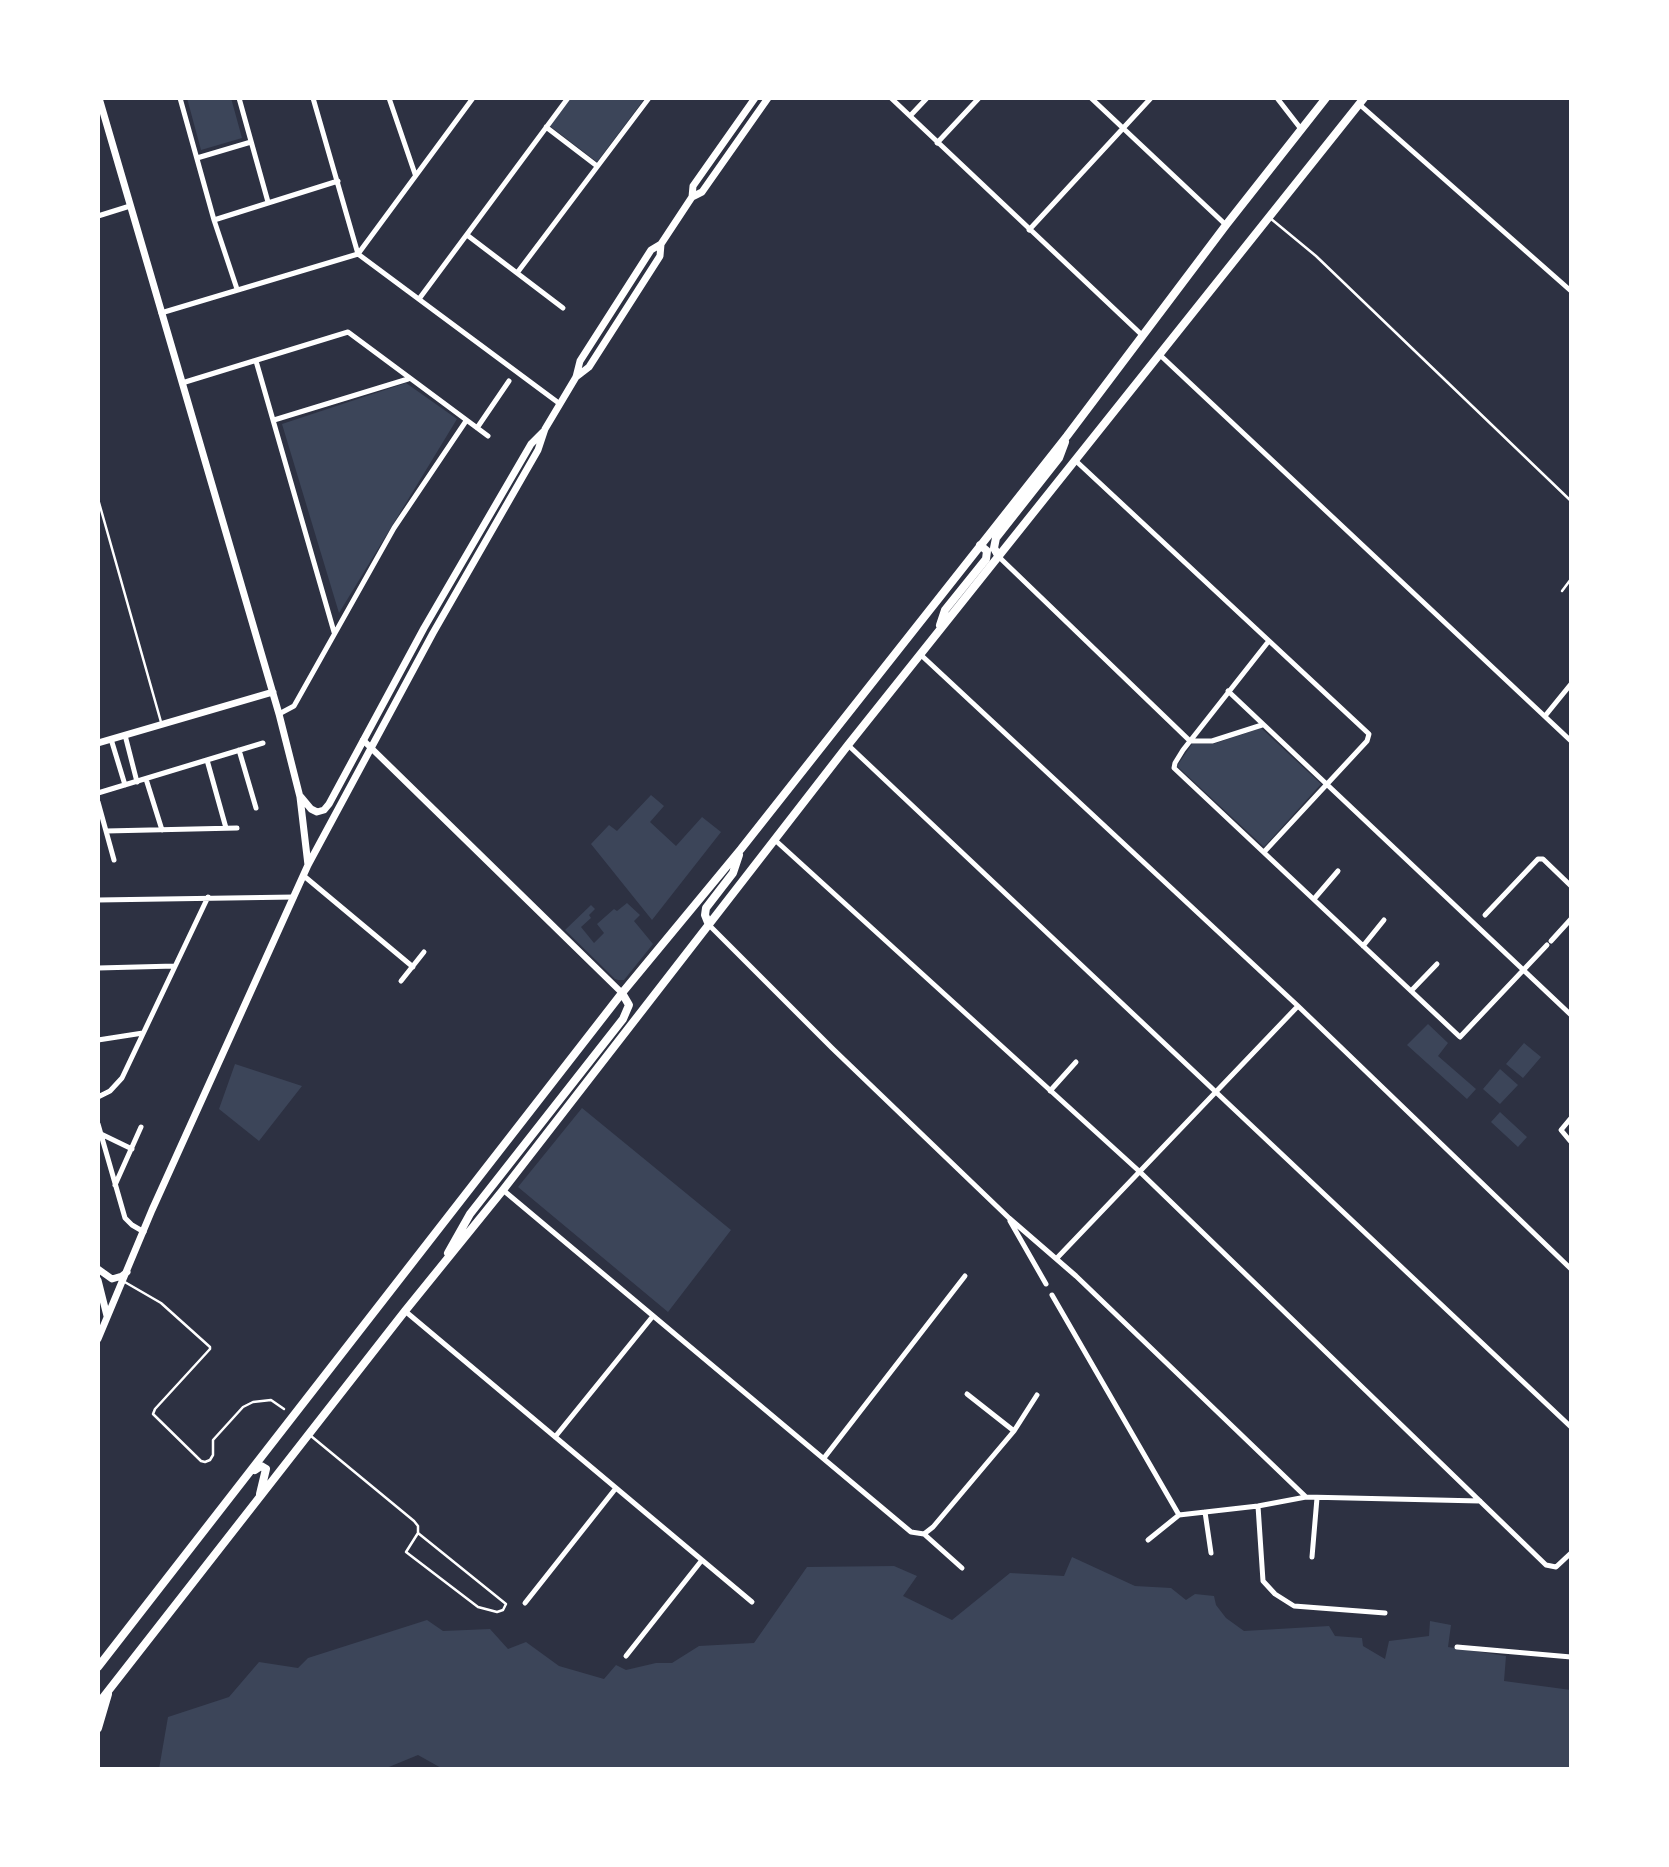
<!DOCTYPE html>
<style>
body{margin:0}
#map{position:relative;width:1669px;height:1867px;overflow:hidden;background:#2d3142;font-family:"Source Serif 4",serif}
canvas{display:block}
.frame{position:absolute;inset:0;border:100px solid #fff;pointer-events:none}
</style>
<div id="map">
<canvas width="1669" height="1867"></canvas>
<div class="frame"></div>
</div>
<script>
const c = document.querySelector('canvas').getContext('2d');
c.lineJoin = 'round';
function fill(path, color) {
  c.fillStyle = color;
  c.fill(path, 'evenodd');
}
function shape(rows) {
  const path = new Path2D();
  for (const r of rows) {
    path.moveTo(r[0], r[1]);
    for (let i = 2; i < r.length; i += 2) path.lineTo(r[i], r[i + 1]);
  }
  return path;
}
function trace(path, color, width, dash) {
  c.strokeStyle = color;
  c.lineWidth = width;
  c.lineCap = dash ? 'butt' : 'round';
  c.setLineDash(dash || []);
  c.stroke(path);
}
fill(shape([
 [187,98,231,98,242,138,201,150],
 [571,98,645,98,597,162,550,126],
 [406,383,457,419,339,613,282,424],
 [1261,728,1321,784,1264,847,1177,766,1192,744,1213,744],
 [651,795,664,806,650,822,676,846,702,817,721,832,652,920,591,844,609,825,617,831],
 [627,903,640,915,634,921,653,944,624,980,618,980,615,979,565,930,591,905,595,909,589,915,591,918,581,927,594,943,604,933,597,924,614,909,617,911],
 [1428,1024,1448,1043,1438,1056,1476,1089,1467,1099,1407,1045],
 [1524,1043,1541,1057,1523,1078,1506,1064],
 [235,1064,302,1086,259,1141,219,1109],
 [1500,1069,1518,1085,1500,1104,1483,1089],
 [582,1108,731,1230,668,1312,518,1187],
 [1500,1112,1527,1137,1518,1147,1491,1122],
 [1072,1557,1135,1586,1171,1588,1186,1600,1195,1594,1214,1596,1216,1605,1226,1618,1244,1631,1329,1626,1335,1636,1362,1638,1363,1646,1385,1659,1389,1641,1429,1636,1430,1621,1451,1625,1448,1647,1506,1656,1504,1681,1571,1690,1571,1769,443,1769,418,1755,384,1769,159,1769,168,1717,229,1697,259,1662,298,1668,308,1658,427,1620,443,1631,490,1629,508,1649,526,1642,559,1666,604,1679,616,1665,626,1670,656,1663,672,1663,699,1646,754,1643,807,1567,894,1566,917,1576,903,1596,952,1620,1010,1573,1064,1576]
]), '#3c4559');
trace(shape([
 [1270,218,1316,256,1571,501],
 [98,499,161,722],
 [1562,591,1571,579],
 [123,1281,161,1303,210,1347,210,1349,155,1409,153,1414,201,1461,205,1462,210,1460,213,1455,213,1440,243,1407,253,1402,271,1400,284,1409],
 [311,1436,414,1521,418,1526,418,1533],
 [418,1533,506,1604,503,1610,497,1612,478,1607,406,1552,418,1533]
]), '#fff', 2.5);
trace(shape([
 [180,98,214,220,237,289],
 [239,98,268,202],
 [313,98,358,254,560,404],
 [389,98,415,174],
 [891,98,1143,336],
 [1091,98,1226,225],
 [1277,98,1301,129],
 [1359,104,1571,291],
 [910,116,927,98],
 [546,127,597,166],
 [937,143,979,98],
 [197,158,251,142],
 [98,216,130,206],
 [214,220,338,181],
 [1029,230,1151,98],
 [467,235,563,308],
 [517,273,649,98],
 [419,299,568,98],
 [161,313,358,254,473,98],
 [1160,355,1571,741],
 [256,361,334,632],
 [182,383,348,332,488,436],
 [274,420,408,379],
 [477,428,509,381],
 [1076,461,1369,734,1367,741,1264,852],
 [999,557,1190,741,1212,741,1262,725],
 [1268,642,1183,750,1175,763,1174,768,1460,1037,1547,945],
 [921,655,1298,1006,1571,1269],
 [1228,691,1571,1015],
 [279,714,294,706,394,528,466,421],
 [1545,716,1571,684],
 [125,735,137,782],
 [111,739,125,785],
 [848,745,1571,1427],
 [239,750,256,808],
 [207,760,226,828],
 [146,779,162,830],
 [98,793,263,743],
 [98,802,114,860],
 [106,831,237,828],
 [775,840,1140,1172,1546,1565,1556,1567,1571,1553],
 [304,876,413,967],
 [1314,899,1338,871],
 [98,900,294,897],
 [1485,915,1538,859,1543,859,1571,886],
 [709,925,832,1048,1009,1218,1076,1276,1306,1497],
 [1551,941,1571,919],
 [1363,946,1384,920],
 [98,968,175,966],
 [401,981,424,952],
 [1411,991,1437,964],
 [98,1040,143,1033],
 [1050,1091,1076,1062],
 [98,1097,110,1091,122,1078,208,897],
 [1571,1118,1561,1130,1571,1142],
 [98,1124,125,1218,132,1225,144,1232],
 [101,1134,132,1149],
 [115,1185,141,1127],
 [503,1190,911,1532,924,1534,962,1568],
 [1010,1221,1046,1284],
 [1057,1258,1298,1006],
 [1052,1295,1179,1515],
 [405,1311,752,1602],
 [967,1394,1014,1431],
 [555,1437,653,1316],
 [824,1458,965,1276],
 [1258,1506,1263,1581,1275,1594,1294,1606,1385,1613],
 [1205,1512,1211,1553],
 [1179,1515,1258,1506,1306,1497,1480,1501],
 [924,1534,933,1527,1014,1431,1037,1395],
 [1148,1540,1179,1515],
 [1312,1557,1317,1498],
 [525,1603,616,1488],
 [1457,1647,1571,1657],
 [626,1656,702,1560]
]), '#fff', 5);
trace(shape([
 [363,740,622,993]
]), '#fff', 6);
trace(shape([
 [99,98,279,714,300,797,308,865],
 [692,197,702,192,768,98],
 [576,377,589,367,660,256,661,244,692,197,693,186,755,98],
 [98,743,273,692],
 [301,797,311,809,317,812,324,810,329,804,424,628,531,444,543,432],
 [98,1269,112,1279,122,1276,127,1272],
 [98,1280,107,1316],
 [98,1339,152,1210,308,865,433,633,538,450,545,429,576,377,580,361,651,250,661,244]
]), '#fff', 7);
trace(shape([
 [999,557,994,548,996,538,1059,458,1065,442],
 [940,625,945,610,986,559,987,551,980,545],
 [709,925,705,915,706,908,733,873,739,855],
 [448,1253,470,1214,623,1019,629,1005,622,993],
 [255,1470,261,1466,266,1469,260,1494],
 [98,1667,622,993,741,849,1067,436,1226,225,1326,98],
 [98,1704,405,1311,503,1190,848,745,1364,98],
 [98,1728,108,1694]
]), '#fff', 8);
</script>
